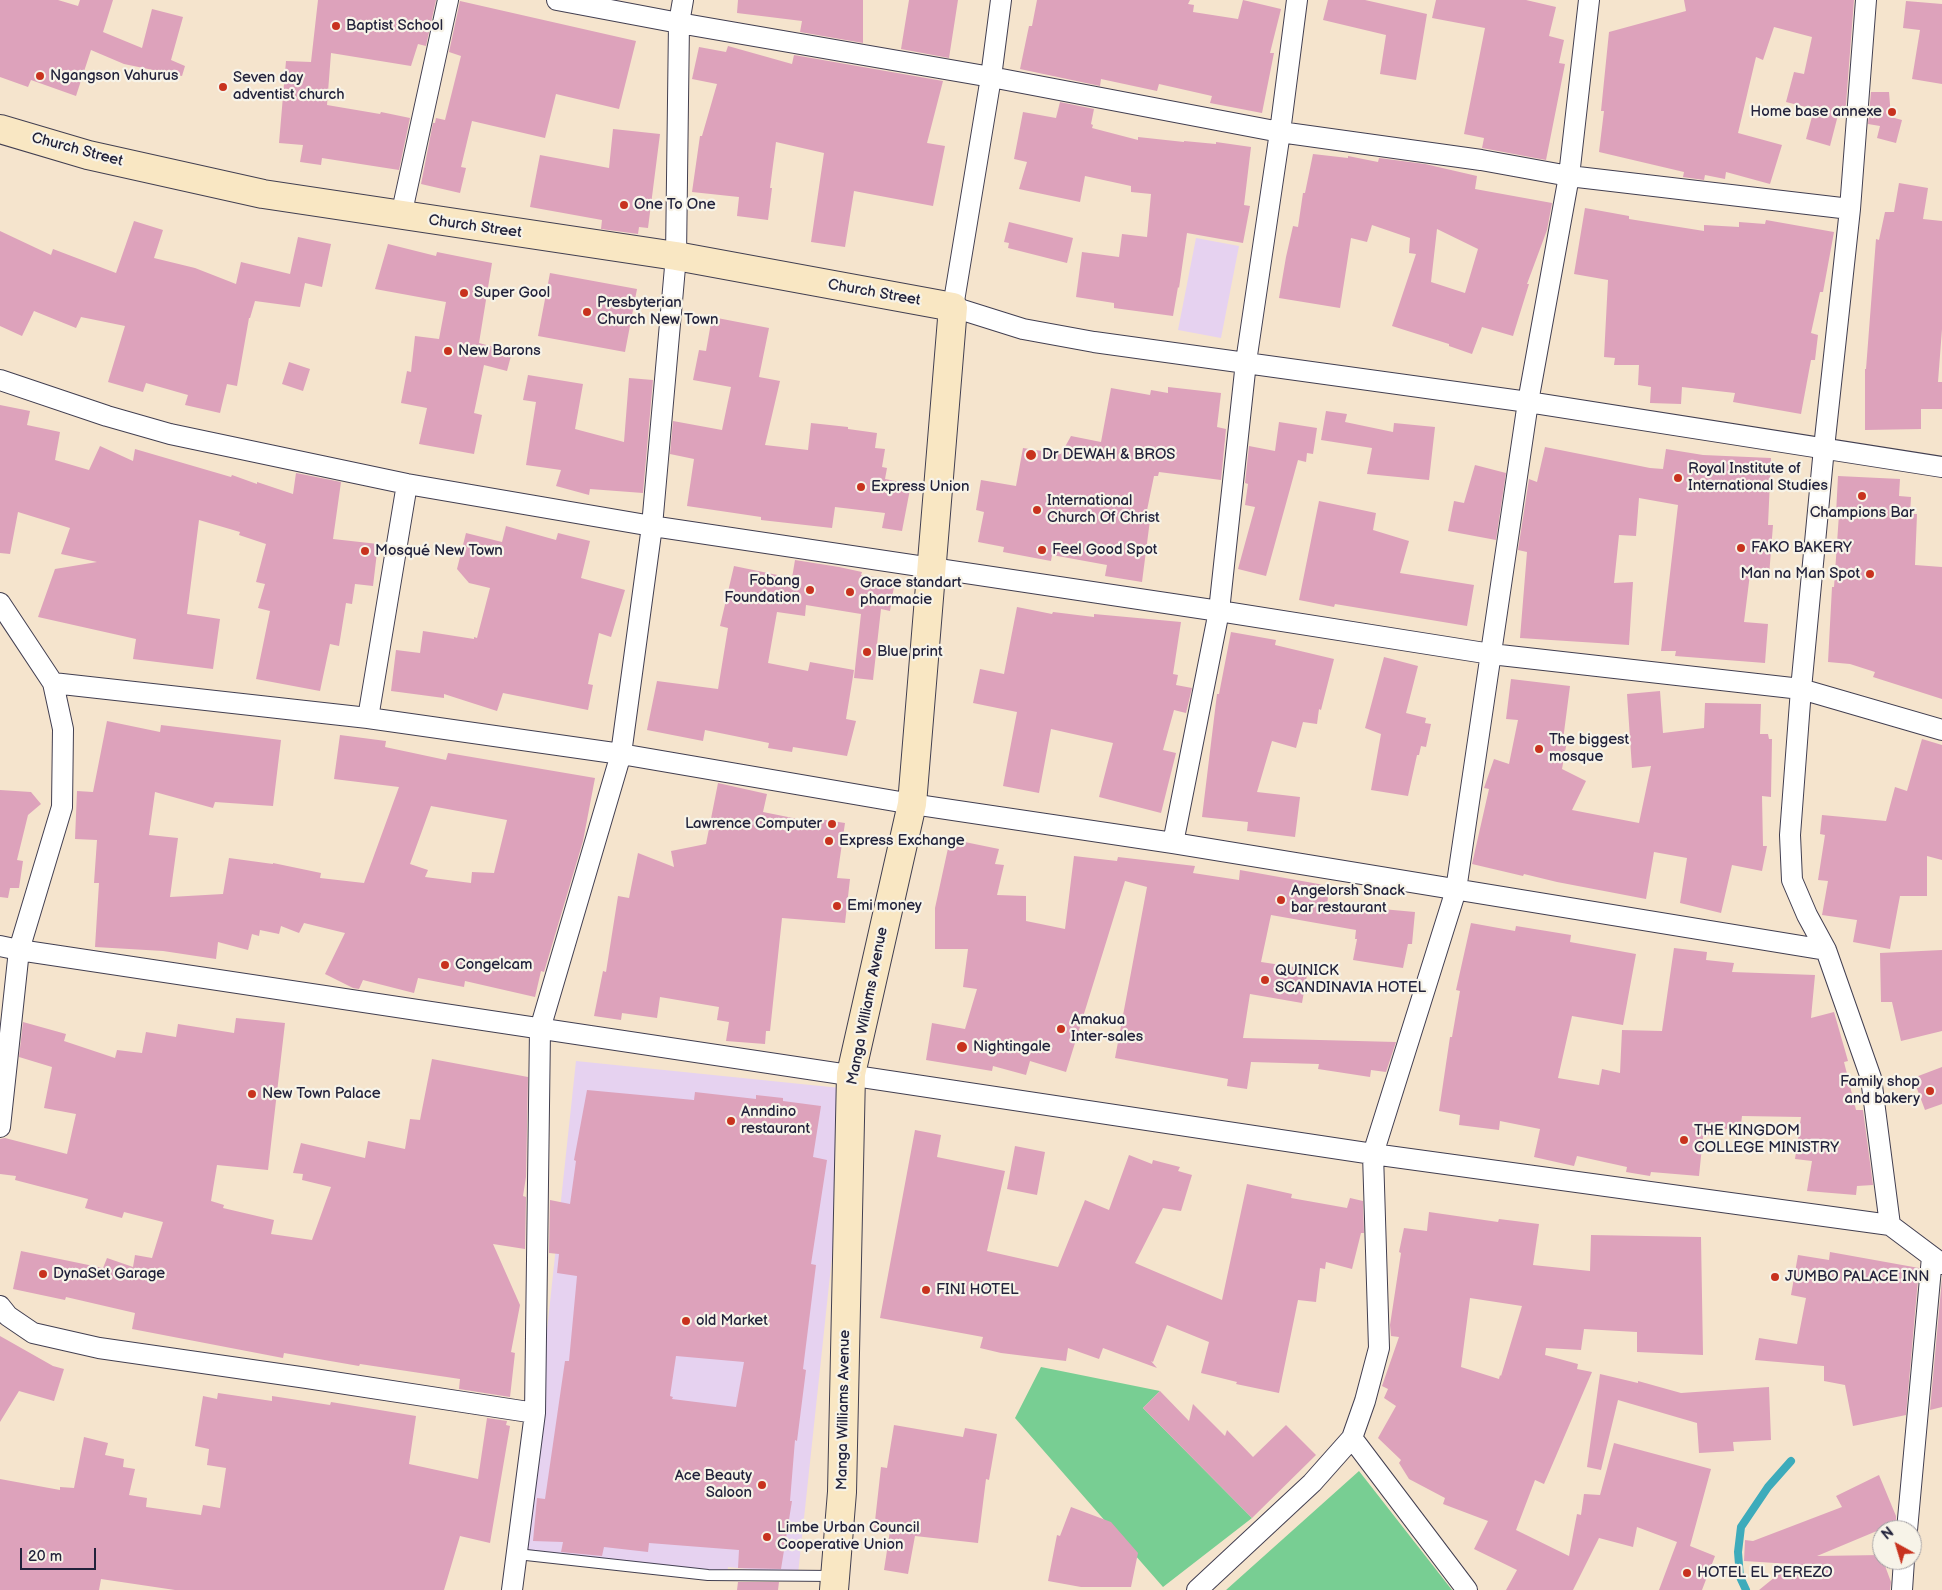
<!DOCTYPE html>
<meta charset="utf-8">
<style>
body{margin:0}
#map{position:relative;width:1942px;height:1590px;overflow:hidden;background:#f5e4cd;font-family:"Balsamiq Sans",sans-serif}
canvas{display:block}
.north{position:absolute;left:1872px;top:1520px;width:50px;height:50px;box-sizing:border-box;background:#f7f3e8;border:1px solid #a29fa3;border-radius:50%;rotate:321deg;font-size:14px;font-weight:700;line-height:20px;text-align:center;color:#22223b}
.north::after{content:'';display:block;margin:auto;width:18px;height:22px;background:#c8321e;clip-path:polygon(50% 0,100% 100%,50% 72%,0 100%)}
.scale{position:absolute;left:20px;top:1548px;width:76px;height:22px;box-sizing:border-box;border:2px solid #22223b;border-top:0;padding-left:6px;font-size:15px;line-height:18px;white-space:nowrap;color:#22223b;-webkit-text-stroke:4px #f7f3e8;paint-order:stroke}
</style>
<div id="map">
<canvas width="1942" height="1590"></canvas>
<div class="north">N</div>
<div class="scale">20 m</div>
</div>
<script>
const c = document.querySelector('canvas').getContext('2d');
c.lineJoin = 'round';
function fill(path, color) {
  c.fillStyle = color;
  c.fill(path, 'evenodd');
}
function shape(rows) {
  const path = new Path2D();
  for (const r of rows) {
    path.moveTo(r[0], r[1]);
    for (let i = 2; i < r.length; i += 2) path.lineTo(r[i], r[i + 1]);
  }
  return path;
}
function trace(path, color, width, dash) {
  c.strokeStyle = color;
  c.lineWidth = width;
  c.lineCap = dash ? 'butt' : 'round';
  c.setLineDash(dash || []);
  c.stroke(path);
}
function write(font, color, halo, rows, align = 'center') {
  c.font = font + ' "Balsamiq Sans",sans-serif';
  c.lineWidth = 4.5;
  c.setLineDash([]);
  c.textBaseline = 'middle';
  c.strokeStyle = halo;
  c.fillStyle = color;
  for (const [text, x, y, turn = 0] of rows) {
    c.save();
    c.translate(x, y);
    c.rotate((+turn || 0) * Math.PI / 180);
    c.textAlign = isNaN(turn) ? turn : align;
    if (halo) c.strokeText(text, 0, 0);
    c.fillText(text, 0, 0);
    c.restore();
  }
}
fill(shape([
 [1196,238,1239,246,1221,338,1178,330],
 [576,1061,850,1089,798,1574,728,1567,727,1573,523,1553]
]), '#e6d2f0');
fill(shape([
 [1041,1367,1160,1391,1143,1408,1252,1518,1163,1587,1015,1418],
 [1359,1471,1452,1590,1226,1590]
]), '#78ce93');
trace(shape([
 [1746,1590,1740,1577,1738,1552,1741,1527,1768,1487,1791,1461]
]), '#3dabbb', 8);
fill(shape([
 [0,0,58,0,78,6,80,0,113,0,103,32,142,48,152,9,183,17,171,60,185,66,182,76,124,64,91,50,76,96,31,80,28,87,0,77],
 [318,0,436,0,426,46,418,44,411,66,331,53,327,105,380,114,381,112,410,118,399,170,322,158,321,165,300,162,303,145,279,143,286,61,311,62],
 [738,0,863,0,863,43,800,32,802,21,737,13],
 [909,0,958,0,949,58,901,49],
 [1037,0,1190,0,1188,4,1194,5,1193,12,1238,19,1243,0,1281,9,1270,53,1274,53,1262,113,1210,103,1212,96,1159,84,1157,91,1101,79,1100,86,1020,69,1029,26,1032,26],
 [1328,0,1365,0,1427,14,1416,80,1380,74,1386,35,1323,20],
 [1436,0,1526,0,1556,7,1549,36,1564,40,1559,63,1565,64,1546,160,1482,148,1484,138,1464,134,1485,28,1432,18],
 [1684,0,1854,0,1845,117,1838,115,1830,146,1806,139,1814,109,1786,102,1794,72,1804,74,1812,37,1774,27,1763,60,1756,57,1738,133,1782,145,1770,184,1726,172,1725,179,1705,175,1704,180,1683,177,1684,172,1599,152,1604,111,1601,111,1609,32,1686,11],
 [460,1,636,41,619,109,556,94,545,138,472,121,461,167,466,168,460,193,421,184,433,123,435,123,436,118,445,120,461,56,449,52],
 [1906,1,1942,4,1942,84,1912,79,1920,30,1903,28],
 [728,46,792,64,794,55,943,81,927,143,945,146,933,206,854,191,845,247,811,242,824,153,776,142,770,188,772,188,768,220,737,216,739,197,692,192,700,136,702,136,717,84,692,79,699,47,726,52],
 [1871,92,1889,92,1891,117,1902,120,1896,143,1877,138,1880,126,1868,124],
 [1060,102,1094,109,1091,124,1093,125,1092,128,1138,140,1138,137,1184,142,1184,141,1216,144,1216,142,1251,147,1244,205,1250,206,1243,243,1187,233,1179,288,1178,287,1173,316,1114,308,1114,303,1076,297,1082,252,1119,257,1122,234,1147,237,1151,194,1131,192,1131,186,1085,176,1080,202,1019,189,1027,162,1014,159,1023,112,1056,118],
 [613,129,660,134,648,228,639,227,638,234,601,229,602,220,530,207,540,155,609,168],
 [1313,154,1348,158,1348,156,1378,162,1379,158,1425,164,1477,176,1475,189,1552,203,1547,230,1527,284,1529,284,1513,336,1482,327,1472,354,1449,346,1449,344,1392,326,1416,254,1409,253,1410,238,1372,225,1367,242,1351,238,1340,308,1279,298,1286,257,1293,226,1298,227,1303,193,1305,193],
 [1437,229,1478,249,1465,293,1431,282],
 [1899,183,1928,188,1923,219,1942,221,1942,329,1938,382,1942,382,1942,409,1921,409,1921,429,1865,430,1865,369,1866,369,1876,239,1879,240,1885,212,1894,212],
 [1585,208,1629,216,1629,219,1704,231,1704,225,1739,227,1739,222,1765,224,1766,220,1834,232,1823,292,1820,292,1811,333,1818,335,1815,360,1811,360,1801,414,1733,402,1735,393,1682,387,1681,404,1650,403,1651,387,1638,385,1639,365,1614,365,1615,358,1604,357,1608,280,1574,274],
 [134,221,163,230,154,258,195,268,236,284,241,262,290,274,298,237,331,244,322,287,305,283,300,307,255,301,250,318,249,318,237,386,227,384,220,413,185,405,188,395,146,383,143,392,108,382,125,326,81,317,76,328,34,311,22,336,0,326,0,231,51,255,53,249,116,273],
 [1009,222,1073,238,1067,263,1008,248,1009,243,1004,242],
 [388,244,436,256,437,252,492,263,479,343,512,352,507,371,484,365,474,413,482,415,474,454,419,444,427,408,401,403,407,371,411,372,415,336,439,339,446,302,375,289],
 [550,273,637,289,625,352,538,336],
 [712,317,769,328,759,377,780,381,765,445,808,450,811,423,848,427,848,429,877,433,875,448,885,449,882,467,887,468,885,479,911,484,902,531,882,528,885,513,835,507,832,528,761,520,761,517,687,506,694,459,670,454,673,421,722,430,731,387,693,380,699,350,706,351],
 [289,362,310,369,303,391,282,384],
 [528,375,583,384,575,429,624,442,629,378,653,380,643,493,590,489,589,495,556,486,561,470,526,465,536,402,523,400],
 [1168,387,1221,393,1217,427,1226,429,1221,480,1159,472,1158,476,1154,476,1145,520,1150,520,1142,582,1105,576,1107,565,1052,555,1051,561,1003,552,1004,547,978,542,984,512,976,510,981,480,1016,486,1023,448,1061,454,1071,436,1101,442,1111,388,1150,395,1151,390,1168,393],
 [0,405,30,411,27,425,60,432,55,460,89,470,100,446,133,461,135,449,231,477,232,475,257,484,257,482,293,494,296,473,341,482,333,539,378,544,373,586,355,584,352,604,346,603,339,646,330,644,320,691,256,679,270,611,258,608,265,584,256,582,266,544,239,535,240,532,199,520,187,614,220,619,213,669,133,659,136,639,38,617,55,569,97,562,61,554,70,528,18,512,10,554,0,553],
 [1326,411,1347,414,1345,422,1393,432,1394,423,1435,427,1429,480,1367,474,1372,448,1321,440],
 [1279,422,1317,428,1313,454,1307,453,1306,462,1298,460,1266,576,1238,569,1255,507,1245,505,1248,484,1245,483,1249,446,1275,451],
 [1545,447,1650,468,1663,469,1666,449,1703,455,1771,458,1768,525,1773,525,1769,576,1750,574,1744,622,1768,624,1765,663,1675,656,1676,651,1661,651,1678,505,1639,498,1636,536,1619,535,1614,583,1633,582,1629,645,1520,638,1527,552,1518,550,1529,479,1537,482],
 [1475,465,1506,473,1496,540,1448,531,1454,501,1464,503],
 [1838,476,1900,479,1899,496,1911,497,1910,514,1917,514,1915,565,1942,567,1942,699,1873,677,1875,672,1850,664,1828,662,1832,587,1834,587,1839,514,1836,514],
 [1319,501,1376,513,1373,530,1409,541,1400,573,1474,585,1467,626,1335,604,1334,607,1299,600],
 [506,526,556,540,558,533,590,541,581,578,625,590,611,637,599,633,588,684,593,685,588,710,503,693,497,711,444,694,444,698,391,691,396,650,420,653,423,631,474,639,474,637,477,638,490,588,469,583,457,569,466,533,502,542],
 [795,560,839,567,862,572,861,575,895,580,890,611,881,609,873,680,854,678,861,614,806,605,805,616,777,612,768,663,808,671,810,662,854,670,846,719,856,721,847,756,793,747,792,752,768,748,769,743,705,730,703,741,647,730,657,681,718,689,728,628,720,626,734,566,792,578],
 [1017,607,1052,614,1053,612,1094,617,1094,614,1181,622,1173,674,1178,675,1176,685,1192,688,1186,713,1174,710,1163,750,1176,753,1161,813,1099,797,1113,743,1051,729,1039,793,1003,786,1017,712,973,703,980,669,1004,674],
 [1231,632,1276,640,1275,645,1334,659,1321,710,1319,709,1317,724,1303,722,1296,748,1272,741,1257,792,1300,797,1295,837,1247,831,1248,822,1202,817,1217,694,1219,694],
 [1384,657,1418,666,1406,713,1426,718,1425,723,1431,724,1426,747,1421,746,1419,755,1417,755,1408,796,1371,790,1381,734,1365,728],
 [1511,679,1570,686,1563,740,1567,741,1562,769,1586,781,1572,810,1639,823,1651,766,1632,768,1627,694,1660,691,1663,733,1704,728,1705,703,1761,704,1760,734,1768,734,1769,739,1772,739,1771,797,1762,796,1763,846,1767,846,1762,871,1732,865,1721,913,1680,903,1687,858,1654,852,1646,899,1557,882,1524,874,1523,876,1472,864,1489,789,1484,788,1494,759,1509,764,1518,720,1506,719],
 [107,721,160,732,161,725,281,740,273,806,215,802,213,808,155,792,149,835,178,838,170,897,223,894,229,858,273,864,273,863,321,873,320,878,364,883,399,787,334,779,340,735,386,741,385,747,446,760,448,753,595,778,583,841,544,972,541,971,535,997,465,981,464,987,418,978,414,993,363,980,359,989,353,988,325,974,345,933,304,923,299,933,281,926,279,934,260,930,259,936,252,934,248,950,218,942,216,959,163,951,95,947,99,883,94,883,97,840,75,839,77,791,93,792],
 [431,806,507,820,494,873,472,872,471,883,425,877,428,870,410,864],
 [1922,739,1942,745,1942,860,1927,856,1927,896,1900,896,1890,949,1853,942,1857,920,1822,915,1828,881,1818,880,1825,835,1820,834,1822,815,1886,821,1895,787,1907,791],
 [718,783,767,794,763,812,818,823,819,819,845,823,837,878,850,879,845,923,782,918,770,1031,766,1031,765,1044,726,1041,729,1022,717,1020,719,1007,660,997,657,1018,622,1013,621,1020,594,1016,603,971,606,972,618,896,629,898,638,853,674,867,671,851,706,844],
 [0,790,31,792,41,804,28,815,17,860,23,861,19,888,10,888,8,898,0,897],
 [950,839,999,849,995,864,1004,865,997,895,1026,896,1026,921,1065,929,1074,856,1117,861,1118,857,1195,866,1193,873,1239,880,1240,870,1330,886,1327,904,1415,912,1412,944,1408,944,1403,968,1353,960,1357,939,1355,939,1356,930,1271,915,1261,962,1308,969,1302,1003,1250,994,1243,1038,1396,1042,1386,1072,1371,1070,1370,1077,1318,1069,1319,1064,1251,1062,1247,1089,1227,1086,1228,1079,1115,1058,1147,887,1125,881,1066,1072,1030,1061,1026,1075,993,1066,992,1071,926,1060,932,1023,965,1029,977,989,963,987,968,949,935,949,935,908],
 [1471,923,1515,931,1516,926,1571,935,1570,942,1636,954,1623,1025,1572,1016,1558,1078,1599,1085,1602,1069,1620,1073,1622,1030,1662,1031,1674,948,1707,952,1706,960,1734,963,1732,972,1815,975,1811,1018,1834,1012,1848,1061,1844,1062,1856,1110,1863,1110,1873,1185,1857,1186,1856,1195,1807,1191,1812,1161,1795,1159,1801,1117,1742,1116,1741,1124,1703,1137,1699,1176,1651,1172,1650,1176,1626,1172,1627,1167,1577,1156,1574,1166,1534,1157,1540,1129,1500,1121,1499,1130,1459,1125,1460,1115,1439,1111,1450,1037,1452,1037,1460,991,1456,990],
 [1942,950,1942,1031,1901,1041,1892,1002,1881,1002,1880,953],
 [236,1018,285,1023,268,1170,217,1165,211,1201,224,1205,223,1208,274,1220,271,1234,312,1240,331,1187,302,1180,303,1174,293,1173,301,1143,365,1158,368,1141,405,1149,410,1119,420,1120,432,1059,528,1077,526,1177,523,1196,526,1197,525,1249,493,1244,520,1305,511,1352,515,1353,510,1397,459,1389,460,1379,360,1364,359,1366,284,1353,283,1358,132,1329,135,1313,66,1297,65,1300,13,1289,21,1251,103,1268,107,1258,133,1267,135,1255,152,1258,163,1222,124,1212,122,1218,85,1208,88,1199,15,1180,16,1176,0,1174,0,1139,5,1138,67,1154,76,1114,44,1108,52,1067,19,1057,23,1022,66,1034,64,1041,115,1058,117,1050,142,1053,146,1032,176,1037,178,1024,234,1033],
 [1942,1067,1942,1104,1925,1110,1913,1078],
 [587,1090,694,1100,695,1092,756,1099,756,1095,783,1098,783,1101,821,1106,813,1157,827,1160,811,1264,816,1265,803,1369,806,1370,797,1441,795,1440,790,1501,792,1501,781,1569,738,1568,739,1550,649,1543,648,1552,604,1547,602,1556,561,1552,563,1542,533,1541,537,1498,545,1499,565,1361,569,1361,577,1276,557,1273,559,1254,549,1253,550,1200,570,1204,576,1161,574,1160],
 [676,1356,744,1362,736,1407,672,1399,673,1397,670,1396],
 [915,1130,941,1135,937,1157,1005,1171,987,1251,1058,1267,1085,1200,1109,1210,1129,1155,1152,1164,1153,1160,1180,1167,1178,1171,1192,1175,1181,1211,1163,1208,1135,1263,1222,1300,1247,1184,1292,1194,1291,1198,1347,1208,1350,1198,1363,1201,1364,1233,1361,1233,1352,1269,1326,1262,1325,1269,1320,1268,1316,1302,1298,1300,1279,1393,1236,1384,1237,1382,1201,1373,1209,1342,1167,1325,1153,1362,1151,1361,1157,1368,1103,1348,1099,1359,1068,1348,1066,1361,1001,1353,980,1348,983,1337,880,1318],
 [1015,1146,1045,1152,1037,1195,1007,1189],
 [1429,1212,1498,1222,1499,1219,1539,1224,1533,1265,1590,1271,1591,1235,1701,1237,1703,1355,1637,1352,1637,1332,1584,1329,1581,1350,1546,1348,1545,1355,1578,1364,1577,1369,1592,1372,1544,1484,1535,1480,1516,1530,1569,1556,1577,1514,1581,1515,1584,1494,1600,1495,1614,1443,1711,1469,1690,1546,1715,1556,1702,1590,1659,1590,1677,1542,1637,1527,1633,1547,1599,1538,1573,1590,1506,1590,1517,1570,1474,1549,1488,1521,1443,1504,1445,1498,1409,1479,1399,1463,1401,1460,1378,1438,1396,1406,1384,1398,1388,1389,1382,1386,1399,1337,1391,1336,1390,1325,1401,1253,1399,1252,1404,1228,1427,1231],
 [1470,1298,1522,1306,1501,1376,1500,1375,1499,1379,1461,1367],
 [1830,1252,1919,1268,1906,1415,1853,1426,1845,1385,1824,1381,1824,1366,1755,1360,1759,1338,1797,1344,1806,1298,1791,1295,1798,1255,1829,1260],
 [1942,1278,1942,1407,1930,1410],
 [0,1336,53,1366,64,1369,54,1401,19,1391,0,1422],
 [1600,1374,1638,1383,1638,1381,1681,1393,1769,1387,1771,1440,1733,1442,1734,1451,1699,1453,1697,1423,1618,1400,1601,1470,1587,1467],
 [1160,1391,1189,1421,1193,1404,1225,1436,1227,1430,1253,1457,1286,1425,1316,1455,1252,1518,1143,1408],
 [218,1393,272,1401,272,1396,330,1405,331,1402,416,1416,409,1464,478,1479,487,1418,507,1421,506,1425,510,1426,490,1543,460,1536,444,1590,175,1590,101,1579,99,1590,0,1590,0,1479,60,1490,60,1487,74,1488,84,1437,108,1443,105,1455,124,1459,123,1467,135,1469,129,1495,147,1498,146,1507,201,1515,203,1505,220,1508,226,1468,207,1465,209,1449,195,1446,203,1396,217,1399],
 [894,1425,963,1437,965,1428,997,1434,989,1480,986,1479,978,1543,915,1536,908,1574,884,1570,890,1531,874,1530,881,1467,887,1468],
 [1879,1475,1896,1516,1896,1523,1817,1556,1881,1555,1891,1582,1890,1590,1759,1590,1791,1564,1744,1561,1745,1540,1753,1541,1842,1507,1836,1496],
 [1071,1507,1111,1522,1138,1553,1131,1587,1081,1587,1048,1581,1057,1535,1060,1536],
 [738,1582,779,1582,778,1590,737,1590]
]), '#dda2bb');
const lane = shape([
 [517,1554,708,1575,835,1576]
]);
const street = shape([
 [557,0,679,23,991,77,1280,132,1481,160,1569,176,1850,209],
 [1001,0,991,77,953,307,1023,329,1094,342,1528,402,1942,467],
 [1866,0,1850,209,1824,448,1801,689,1790,835,1792,880,1807,915,1826,950,1871,1078,1890,1225],
 [401,216,448,0],
 [0,380,107,416,170,434,407,484,652,526,1219,611,1491,654,1801,689,1942,730],
 [0,603,53,683,368,718,621,754,912,804,1173,843,1826,950],
 [368,718,407,484],
 [1173,843,1219,611,1246,362,1280,132,1297,0],
 [0,946,19,950,1373,1154,1890,1225,1942,1264],
 [0,1127,19,950,62,807,63,729,53,683],
 [0,1306,8,1316,33,1333,99,1348,307,1378,535,1413],
 [1352,1438,1467,1590],
 [1907,1530,1932,1257],
 [512,1590,535,1413,540,1029,621,754,652,526,676,256,679,23,683,0],
 [1197,1590,1312,1483,1352,1438,1365,1401,1379,1348,1373,1154,1456,890,1528,402,1569,176,1589,0],
 [1902,1590,1904,1560]
]);
const secondary = shape([
 [0,129,88,155,263,194,676,256,953,307,912,804,851,1074,842,1492,834,1590]
]);
trace(lane, '#423f51', 12);
trace(street, '#423f51', 22);
trace(secondary, '#423f51', 30);
trace(lane, '#fff', 10);
trace(street, '#fff', 20);
trace(secondary, '#f9e7c3', 28);
for (const [x, y, r, color] of [
 [336,26,5,"#c8321e"],
 [40,76,5,"#c8321e"],
 [223,87,5,"#c8321e"],
 [1892,112,5,"#c8321e"],
 [624,205,5,"#c8321e"],
 [464,293,5,"#c8321e"],
 [587,312,5,"#c8321e"],
 [448,351,5,"#c8321e"],
 [1031,455,6,"#c8321e"],
 [1678,478,5,"#c8321e"],
 [861,487,5,"#c8321e"],
 [1862,496,5,"#c8321e"],
 [1037,510,5,"#c8321e"],
 [1741,548,5,"#c8321e"],
 [1042,550,5,"#c8321e"],
 [365,551,5,"#c8321e"],
 [1870,574,5,"#c8321e"],
 [810,590,5,"#c8321e"],
 [850,592,5,"#c8321e"],
 [867,652,5,"#c8321e"],
 [1539,749,5,"#c8321e"],
 [832,824,5,"#c8321e"],
 [829,841,5,"#c8321e"],
 [1281,900,5,"#c8321e"],
 [837,906,5,"#c8321e"],
 [445,965,5,"#c8321e"],
 [1265,980,5,"#c8321e"],
 [1061,1029,5,"#c8321e"],
 [962,1047,6,"#c8321e"],
 [1930,1091,5,"#c8321e"],
 [252,1094,5,"#c8321e"],
 [731,1121,5,"#c8321e"],
 [1684,1140,5,"#c8321e"],
 [43,1274,5,"#c8321e"],
 [1775,1277,5,"#c8321e"],
 [926,1290,5,"#c8321e"],
 [686,1321,5,"#c8321e"],
 [762,1485,5,"#c8321e"],
 [767,1537,5,"#c8321e"],
 [1687,1573,5,"#c8321e"]
]) {
  const dot = new Path2D();
  dot.arc(x, y, r, 0, 2 * Math.PI);
  c.fillStyle = color;
  c.fill(dot);
  trace(dot, '#f7f3e8', 2);
}
write('15px', '#22223b', '#f7f3e8', [
 ["Baptist School",346,26],
 ["Ngangson Vahurus",50,76],
 ["Seven day",233,78],
 ["adventist church",233,95],
 ["Home base annexe",1882,112,"right"],
 ["One To One",634,205],
 ["Super Gool",474,293],
 ["Presbyterian",597,303],
 ["Church New Town",597,320],
 ["New Barons",458,351],
 ["Dr DEWAH & BROS",1042,455],
 ["Royal Institute of",1688,469],
 ["International Studies",1688,486],
 ["Express Union",871,487],
 ["International",1047,501],
 ["Church Of Christ",1047,518],
 ["Champions Bar",1862,513,"center"],
 ["FAKO BAKERY",1751,548],
 ["Feel Good Spot",1052,550],
 ["Mosqué New Town",375,551],
 ["Man na Man Spot",1860,574,"right"],
 ["Fobang",800,581,"right"],
 ["Foundation",800,598,"right"],
 ["Grace standart",860,583],
 ["pharmacie",860,600],
 ["Blue print",877,652],
 ["The biggest",1549,740],
 ["mosque",1549,757],
 ["Lawrence Computer",822,824,"right"],
 ["Express Exchange",839,841],
 ["Angelorsh Snack",1291,891],
 ["bar restaurant",1291,908],
 ["Emi money",847,906],
 ["Congelcam",455,965],
 ["QUINICK",1275,971],
 ["SCANDINAVIA HOTEL",1275,988],
 ["Amakua",1071,1020],
 ["Inter-sales",1071,1037],
 ["Nightingale",973,1047],
 ["Family shop",1920,1082,"right"],
 ["and bakery",1920,1099,"right"],
 ["New Town Palace",262,1094],
 ["Anndino",741,1112],
 ["restaurant",741,1129],
 ["THE KINGDOM",1694,1131],
 ["COLLEGE MINISTRY",1694,1148],
 ["DynaSet Garage",53,1274],
 ["JUMBO PALACE INN",1785,1277],
 ["FINI HOTEL",936,1290],
 ["old Market",696,1321],
 ["Ace Beauty",752,1476,"right"],
 ["Saloon",752,1493,"right"],
 ["Limbe Urban Council",777,1528],
 ["Cooperative Union",777,1545],
 ["HOTEL EL PEREZO",1697,1573]
], 'left');
write('15px', '#22223b', '#f7f3e8', [
 ["Church Street",77,150,15],
 ["Church Street",475,227,8],
 ["Church Street",874,293,10],
 ["Manga Williams Avenue",868,1006,-79],
 ["Manga Williams Avenue",844,1410,-89]
]);
</script>
